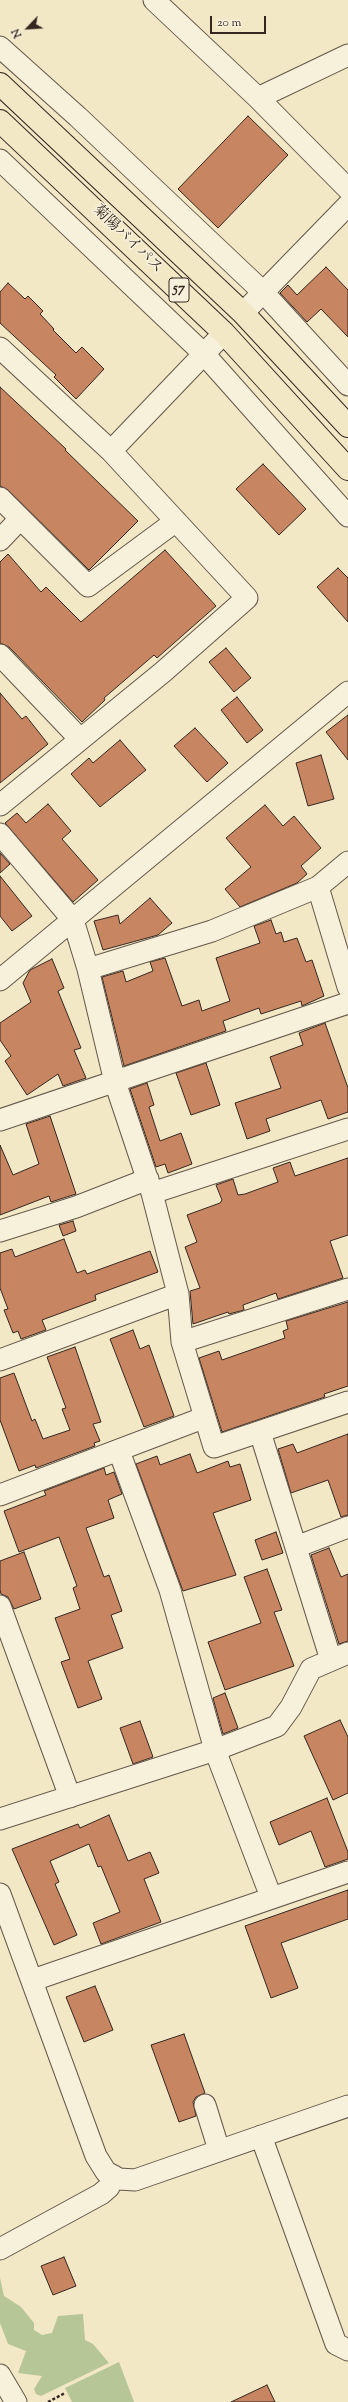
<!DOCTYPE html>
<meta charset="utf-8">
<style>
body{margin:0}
#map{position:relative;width:348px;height:2402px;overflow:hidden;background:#f2e8c6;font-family:"Sorts Mill Goudy",serif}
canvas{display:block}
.north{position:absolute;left:8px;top:8px;width:40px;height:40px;-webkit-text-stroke:3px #f7f0da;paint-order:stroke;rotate:245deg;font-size:11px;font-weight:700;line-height:16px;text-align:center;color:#352720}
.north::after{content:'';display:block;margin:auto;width:14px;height:18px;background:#352720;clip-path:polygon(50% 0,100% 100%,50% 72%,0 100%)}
.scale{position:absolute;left:210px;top:16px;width:56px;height:18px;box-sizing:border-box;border:2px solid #352720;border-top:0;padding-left:5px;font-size:12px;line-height:14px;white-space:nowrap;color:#352720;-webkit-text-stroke:3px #f7f0da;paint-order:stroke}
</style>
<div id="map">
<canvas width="348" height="2402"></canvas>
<div class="north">N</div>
<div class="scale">20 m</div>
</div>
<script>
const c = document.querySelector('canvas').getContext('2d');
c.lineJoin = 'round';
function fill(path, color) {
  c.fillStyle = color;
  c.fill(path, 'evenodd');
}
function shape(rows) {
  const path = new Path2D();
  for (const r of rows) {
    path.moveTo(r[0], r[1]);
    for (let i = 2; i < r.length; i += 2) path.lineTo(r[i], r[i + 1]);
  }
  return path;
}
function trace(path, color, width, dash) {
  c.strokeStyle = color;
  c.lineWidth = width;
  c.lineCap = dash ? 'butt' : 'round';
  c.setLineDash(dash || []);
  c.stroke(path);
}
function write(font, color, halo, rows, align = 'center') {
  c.font = font + ' "Sorts Mill Goudy","Noto Serif JP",serif';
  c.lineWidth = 3.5;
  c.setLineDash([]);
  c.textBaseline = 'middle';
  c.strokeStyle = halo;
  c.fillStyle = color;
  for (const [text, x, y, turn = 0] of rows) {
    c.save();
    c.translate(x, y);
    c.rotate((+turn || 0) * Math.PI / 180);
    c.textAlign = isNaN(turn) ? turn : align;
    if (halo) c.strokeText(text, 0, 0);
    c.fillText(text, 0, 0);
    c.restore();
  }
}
fill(shape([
 [0,2278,4,2296,21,2307,34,2323,34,2330,42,2335,52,2333,58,2316,83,2314,85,2340,93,2344,109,2363,41,2396,36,2394,34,2389,42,2376,18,2373,26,2351,8,2344,0,2323],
 [119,2362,134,2402,72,2402,65,2388]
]), '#b7c697');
const building = shape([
 [248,116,288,155,218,228,178,189,248,116],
 [326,267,348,290,348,337,321,309,307,322,280,293,288,285,297,295,326,267],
 [8,283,25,299,28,296,43,311,40,314,54,329,53,330,76,353,82,347,104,369,76,399,54,377,56,375,0,323,0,292,8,283],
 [0,387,66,449,65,450,138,521,89,570,8,490,0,486,0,387],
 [263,464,306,509,279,535,236,489,263,464],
 [165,550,216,606,157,658,154,655,104,698,105,700,82,722,9,647,0,643,0,562,8,554,41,592,46,587,81,622,165,550],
 [338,568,348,578,348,622,317,587,338,568],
 [226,648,251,678,234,692,209,662,226,648],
 [0,693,22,719,26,716,48,744,0,783,0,693],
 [237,697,263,730,247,743,221,710,237,697],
 [348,715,348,760,326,732,348,715],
 [195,728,228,763,207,782,174,746,195,728],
 [120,740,146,770,100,807,71,774,89,758,93,763,120,740],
 [321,755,334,799,308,806,296,763,321,755],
 [48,804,71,831,62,839,98,880,73,902,5,823,17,813,26,823,48,804],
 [265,805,283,826,294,816,321,848,301,866,307,874,297,883,240,907,225,889,251,867,226,838,265,805],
 [0,853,10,864,0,873,0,853],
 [0,876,32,916,12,931,0,916,0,876],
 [150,898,172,923,158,935,103,950,94,921,118,915,120,924,150,898],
 [271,920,276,934,281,932,284,942,297,938,306,962,312,960,324,996,302,1006,301,1001,261,1014,259,1008,223,1021,226,1031,124,1066,102,977,123,971,126,982,153,971,150,962,165,958,182,1006,199,1000,202,1011,230,1001,216,958,260,943,254,926,271,920],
 [52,959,64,988,58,991,81,1048,74,1050,86,1078,63,1086,58,1074,27,1095,5,1061,11,1056,0,1040,0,1023,31,1002,23,983,30,970,52,959],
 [325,1023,348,1088,348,1112,328,1119,321,1100,266,1119,270,1131,247,1139,235,1103,281,1088,270,1057,303,1045,299,1033,325,1023],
 [206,1063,220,1105,191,1115,176,1073,206,1063],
 [147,1083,154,1105,149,1107,160,1141,181,1133,192,1164,168,1173,165,1164,156,1167,130,1089,147,1083],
 [50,1116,76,1194,51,1202,49,1196,0,1215,0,1145,13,1175,39,1164,26,1124,50,1116],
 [348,1158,348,1235,330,1241,343,1278,278,1299,276,1293,243,1305,244,1310,229,1314,228,1312,193,1324,190,1291,200,1288,185,1247,197,1242,187,1215,220,1203,222,1200,216,1185,233,1179,238,1195,245,1194,278,1182,273,1168,290,1162,295,1176,348,1158],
 [73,1221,76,1231,63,1236,59,1225,73,1221],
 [64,1239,77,1273,85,1270,87,1274,150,1251,158,1272,95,1295,96,1300,42,1320,46,1330,21,1339,18,1331,13,1333,4,1310,8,1309,0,1288,0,1253,12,1249,15,1257,64,1239],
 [348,1302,348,1386,324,1394,325,1397,222,1432,199,1358,219,1351,222,1360,285,1338,283,1331,288,1329,286,1321,348,1302],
 [133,1330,140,1349,149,1345,174,1416,144,1427,110,1339,133,1330],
 [75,1347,101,1422,93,1424,100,1441,94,1443,95,1446,36,1468,35,1465,19,1471,0,1420,0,1378,14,1373,32,1421,35,1419,43,1439,70,1430,62,1409,66,1408,47,1357,75,1347],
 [348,1434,348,1515,341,1517,328,1480,291,1493,278,1449,293,1444,297,1453,348,1434],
 [190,1454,197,1473,228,1461,230,1467,240,1464,251,1500,213,1513,236,1575,183,1591,136,1464,157,1456,160,1465,190,1454],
 [104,1468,106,1475,114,1472,122,1494,108,1500,114,1518,86,1528,104,1577,109,1575,122,1611,111,1615,123,1648,88,1661,102,1699,78,1708,61,1662,70,1659,55,1618,80,1609,73,1588,77,1586,59,1537,19,1552,4,1511,46,1495,44,1491,104,1468],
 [276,1532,283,1553,262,1560,255,1540,276,1532],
 [329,1548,341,1577,348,1574,348,1641,339,1644,311,1555,329,1548],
 [24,1552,41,1599,14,1609,8,1597,1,1594,0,1590,0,1561,24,1552],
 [267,1569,282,1610,274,1612,294,1666,225,1690,208,1642,261,1623,244,1577,267,1569],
 [225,1693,238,1728,223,1734,213,1698,225,1693],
 [340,1720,348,1737,348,1793,333,1800,304,1736,340,1720],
 [140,1721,153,1757,133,1764,120,1728,140,1721],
 [327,1798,348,1852,348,1859,325,1867,311,1831,279,1845,270,1822,327,1798],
 [109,1815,128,1861,150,1852,159,1873,144,1879,161,1922,101,1944,93,1923,120,1912,101,1866,98,1867,89,1844,50,1861,59,1882,55,1884,77,1935,54,1945,12,1849,78,1824,80,1828,109,1815],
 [348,1890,348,1919,281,1943,298,1988,271,1998,245,1926,348,1890],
 [95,1986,113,2030,84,2042,66,1997,95,1986],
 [184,2034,205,2093,196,2097,193,2102,196,2116,179,2122,151,2045,184,2034],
 [64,2257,76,2286,53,2295,41,2266,64,2257],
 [267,2385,275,2402,231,2402,267,2385]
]);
fill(building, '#c88561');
trace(building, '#352720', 1);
const minor = shape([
 [154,0,258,98,348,189],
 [0,47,78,117,263,292,348,385],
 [258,98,348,55],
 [0,160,204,354,348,516],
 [243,313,348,205],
 [0,348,111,451,247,598,163,672,0,805],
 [111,451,224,333],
 [0,498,88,586,176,521],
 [0,540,20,519],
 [0,655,80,739],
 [0,834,73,920,88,969,115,1082,152,1193,178,1294,182,1342,214,1447,348,1402],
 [318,887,348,987],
 [88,969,212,931,318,887,348,862],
 [0,980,348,692],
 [0,1120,348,1003],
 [152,1193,348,1129],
 [0,1231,76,1207,148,1179],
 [182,1342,348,1289],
 [0,1360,178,1294],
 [260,1432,331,1660],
 [119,1451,170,1590,215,1750,271,1897],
 [0,1495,203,1418],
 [296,1547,348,1527],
 [0,1606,70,1797],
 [0,1819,215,1750,277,1726,291,1707,311,1669,348,1653],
 [0,1894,96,2156,106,2172,119,2179,135,2180,348,2106],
 [33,1980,348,1872],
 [205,2105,219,2150],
 [261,2136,336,2344,348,2350],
 [0,2249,101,2194,109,2187,114,2176],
 [0,2375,16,2402]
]);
const highway = shape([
 [0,84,243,313,348,426],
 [0,121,224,333,348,469]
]);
trace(minor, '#64574a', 23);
trace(highway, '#352720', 24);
trace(shape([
 [48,2402,65,2393]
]), '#352720', 2.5, [3, 2]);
trace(minor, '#f7f0da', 21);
trace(highway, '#f2e8c6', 22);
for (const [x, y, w] of [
 [179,290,20]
]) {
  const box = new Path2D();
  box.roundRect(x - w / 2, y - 12, w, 24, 3);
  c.fillStyle = '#f7f0da';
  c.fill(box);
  trace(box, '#352720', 1);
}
write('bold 14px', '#352720', null, [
 ["57",179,290]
]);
write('15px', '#352720', '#f7f0da', [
 ["菊陽バイパス",127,240,44]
]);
</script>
